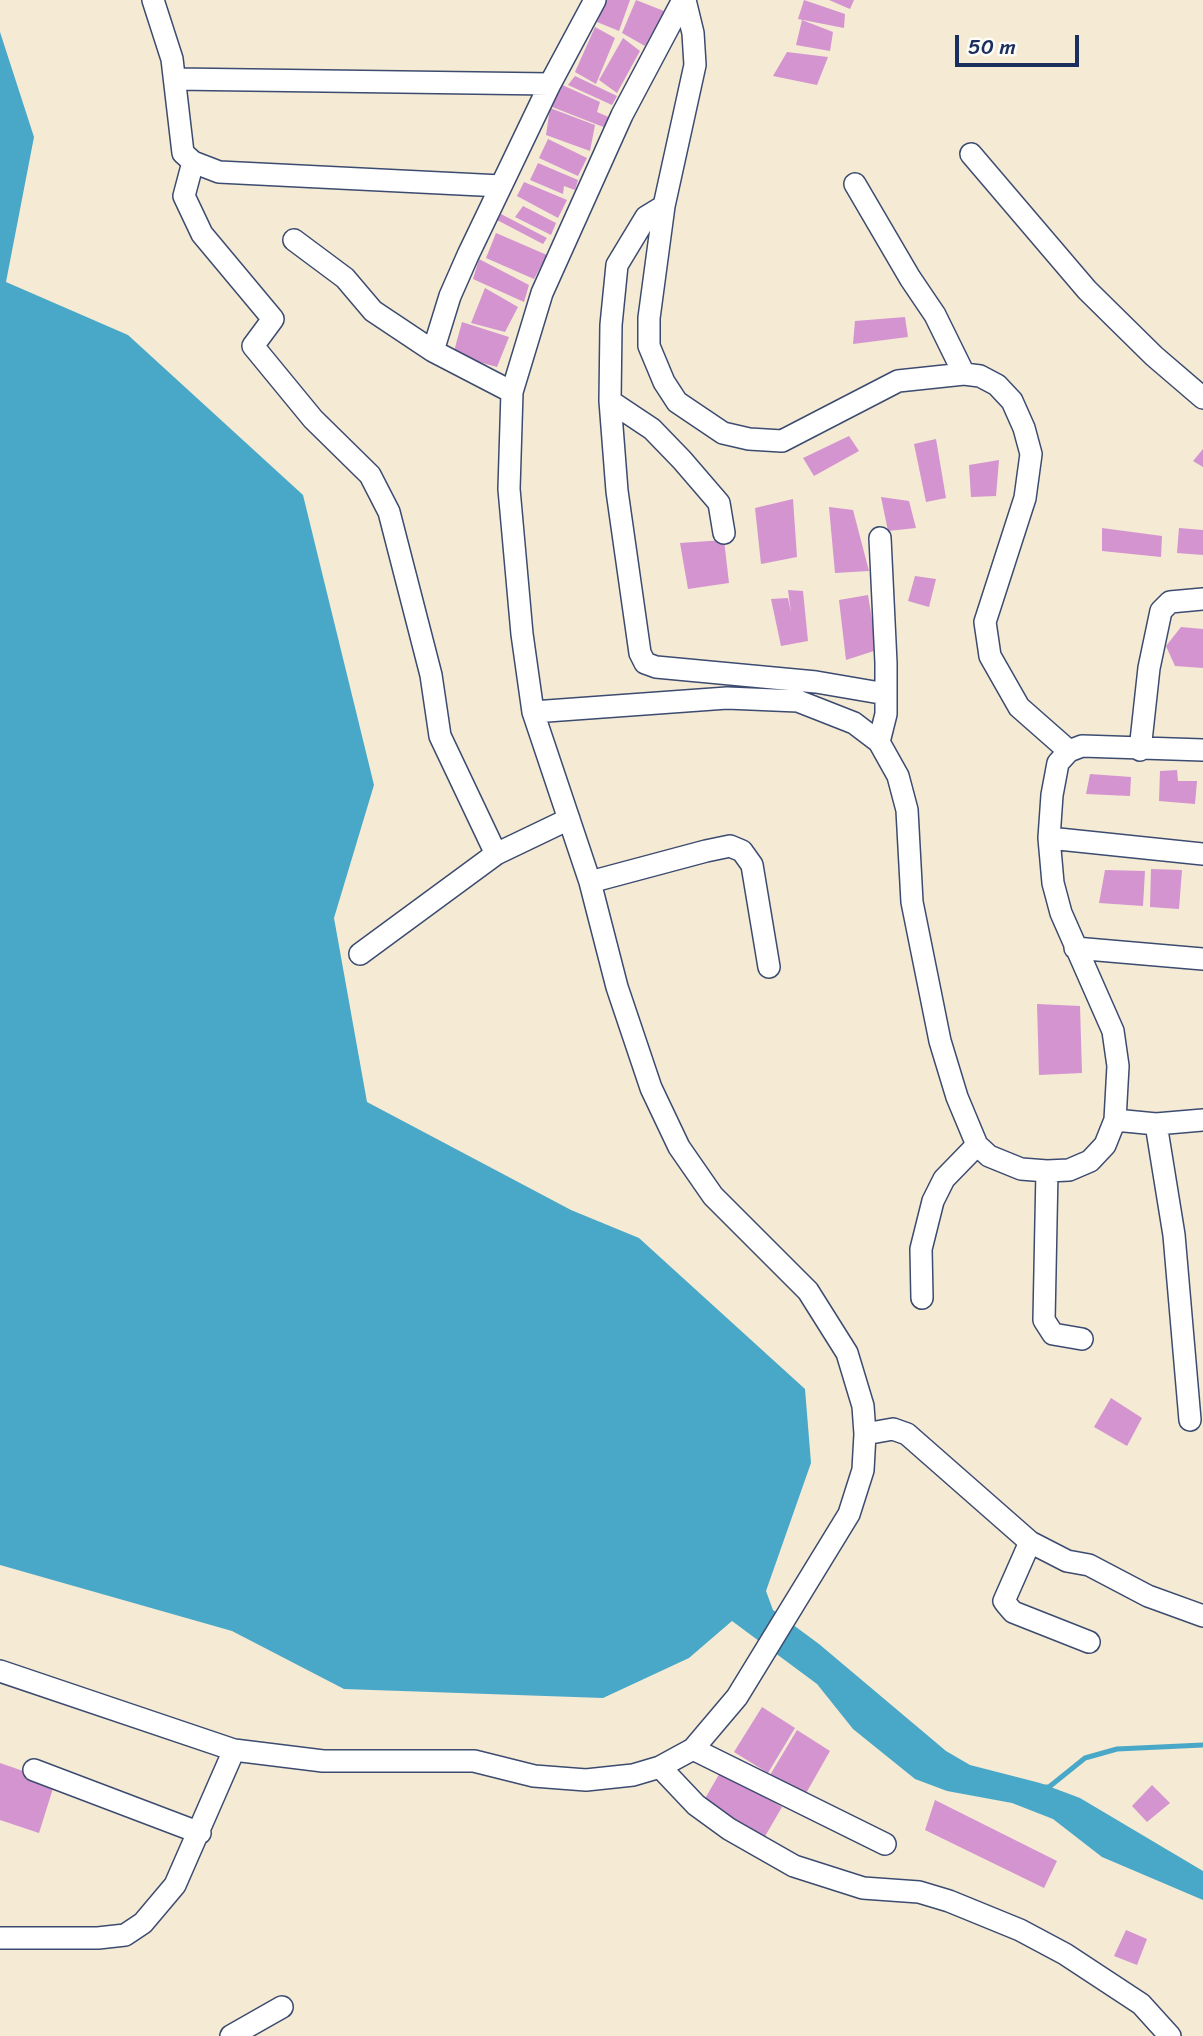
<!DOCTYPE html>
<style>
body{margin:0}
#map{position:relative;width:1203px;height:2036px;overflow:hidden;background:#f5ead4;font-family:Sriracha,sans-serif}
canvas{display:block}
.scale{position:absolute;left:955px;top:35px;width:124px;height:32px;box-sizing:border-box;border:4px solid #1b2f5e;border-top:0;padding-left:9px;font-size:21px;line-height:24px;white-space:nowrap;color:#1b2f5e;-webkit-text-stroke:5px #fdfcf7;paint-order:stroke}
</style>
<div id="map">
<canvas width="1203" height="2036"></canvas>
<div class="scale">50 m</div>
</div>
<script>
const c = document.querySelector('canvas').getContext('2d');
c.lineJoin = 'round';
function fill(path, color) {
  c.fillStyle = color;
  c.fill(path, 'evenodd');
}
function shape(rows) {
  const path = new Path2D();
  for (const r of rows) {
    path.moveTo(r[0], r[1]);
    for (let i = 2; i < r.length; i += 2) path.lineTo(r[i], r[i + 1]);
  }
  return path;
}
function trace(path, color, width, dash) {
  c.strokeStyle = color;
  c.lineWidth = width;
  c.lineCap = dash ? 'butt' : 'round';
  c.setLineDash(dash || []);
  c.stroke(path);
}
fill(shape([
 [0,32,34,137,6,282,128,335,303,495,374,785,334,918,367,1102,571,1210,639,1238,805,1389,811,1463,766,1591,773,1610,819,1644,946,1751,970,1765,1040,1783,1080,1798,1203,1871,1203,1900,1102,1857,1053,1819,1012,1803,947,1791,915,1779,853,1729,817,1684,732,1621,689,1658,603,1698,344,1689,232,1631,0,1565]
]), '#49a8c8');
trace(shape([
 [1043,1787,1049,1787,1085,1758,1117,1749,1203,1745]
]), '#49a8c8', 5);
fill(shape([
 [607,0,630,0,619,31,597,22],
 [636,0,664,11,645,46,622,33],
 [804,0,845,14,844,28,798,19],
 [829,0,854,0,850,9],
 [802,20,833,32,830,51,796,45],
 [595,27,615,38,596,84,575,72],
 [623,38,640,51,617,93,599,80],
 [787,52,828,57,817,85,773,76],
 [575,76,617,96,612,105,568,85],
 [560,84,600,102,597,112,611,118,606,128,547,105],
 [550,108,595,125,590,151,546,135],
 [548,139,587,158,578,176,539,158],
 [538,163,578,180,575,190,564,186,563,194,530,180],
 [524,182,567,200,558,218,517,196],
 [523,206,556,223,551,235,515,217],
 [501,214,547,238,543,244,497,220],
 [496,233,547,255,534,279,486,258],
 [479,259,529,285,524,302,473,279],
 [485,288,518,307,505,332,471,323],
 [905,317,908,337,853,344,855,321],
 [462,322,509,337,497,367,453,355],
 [849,436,859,451,814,476,803,458],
 [936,439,946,498,926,502,914,444],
 [1203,449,1203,467,1193,461],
 [999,460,996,496,971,497,969,465],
 [881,497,909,501,916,528,888,531],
 [793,499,797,557,761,564,755,508],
 [829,507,853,510,869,571,835,573],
 [1102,528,1162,536,1161,557,1102,551],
 [1179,528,1203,530,1203,555,1177,553],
 [724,540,729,583,688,589,680,543],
 [915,576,936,579,929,607,908,601],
 [788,590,803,591,808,641,781,646,771,599,788,598,791,613],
 [868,595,877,650,846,660,839,600],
 [1181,627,1203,629,1203,668,1175,666,1166,646],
 [1177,770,1178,781,1197,781,1195,804,1159,801,1160,771],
 [1090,774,1131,777,1130,796,1086,794],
 [1151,869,1182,870,1179,909,1150,907],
 [1105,870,1145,871,1143,906,1099,903],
 [1037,1004,1080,1006,1082,1073,1039,1075],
 [1111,1398,1142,1418,1127,1446,1094,1427],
 [762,1707,795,1728,768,1773,734,1752],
 [797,1730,830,1751,805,1795,770,1775],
 [0,1763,55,1782,39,1833,0,1820],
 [721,1771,782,1807,764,1838,703,1802],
 [1152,1785,1170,1803,1147,1822,1132,1806],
 [935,1800,1057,1861,1044,1888,925,1830],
 [1126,1930,1147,1939,1137,1965,1114,1956]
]), '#d394d0');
const minor = shape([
 [153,0,172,59,183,153,193,162,219,172,501,186],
 [685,0,693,33,695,65,664,206,649,318,649,346,664,382,677,402,723,433,749,439,782,441,898,381,964,374,980,376,997,385,1012,401,1024,428,1031,454,1025,498,985,622,990,656,1019,707,1069,751],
 [175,79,550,84],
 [971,154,1087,290,1154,356,1203,398],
 [193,162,184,196,202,234,273,319,253,346,313,419,370,475,389,512,431,675,440,736,496,854],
 [855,184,910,278,935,315,964,374],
 [664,206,646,217,617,265,611,325,610,401,617,491,640,653,645,663,656,667,816,682,886,694],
 [294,240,345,278,373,311,433,351],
 [512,392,433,351,450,296,468,255,550,84,595,0],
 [610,401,652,429,682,460,719,503,724,533],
 [533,712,727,698,798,701,854,723,879,742,898,776,907,810,912,902,940,1041,957,1097,977,1145,989,1156,1021,1169,1047,1171,1069,1170,1090,1161,1105,1145,1115,1120,1118,1066,1113,1031,1061,913,1053,883,1049,838,1052,795,1058,763,1069,751,1082,746,1203,750],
 [879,742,886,714,886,663,880,538],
 [1140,750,1149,668,1161,611,1170,602,1203,599],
 [1049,838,1203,854],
 [590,882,706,851,730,846,742,851,752,865,769,967],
 [1075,948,1203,959],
 [360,954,496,854,569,819],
 [1115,1120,1156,1124,1203,1120],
 [1156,1124,1174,1235,1190,1420],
 [1047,1171,1044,1320,1053,1334,1082,1339],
 [922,1298,921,1249,933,1201,944,1179,977,1145],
 [865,1434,893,1429,907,1434,1030,1542,1067,1561,1089,1565,1148,1596,1203,1616],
 [1030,1542,1004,1601,1007,1605,1013,1612,1089,1642],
 [0,1671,234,1750,323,1761,474,1761,534,1776,586,1780,633,1775,660,1767,693,1749,737,1697,849,1514,863,1470,865,1434,863,1406,847,1353,808,1291,713,1196,679,1147,651,1088,617,987,590,882,533,712,522,634,509,489,512,392,542,293,622,115,683,0],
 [693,1749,885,1844],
 [660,1767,696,1805,729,1829,794,1866,863,1888,919,1892,949,1901,1020,1930,1065,1954,1141,2004,1170,2036],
 [34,1770,200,1833],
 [0,1938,98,1938,125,1935,143,1923,175,1885,234,1750],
 [231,2036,282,2007]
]);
trace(minor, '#3c4b70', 24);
trace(minor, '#fff', 21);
</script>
